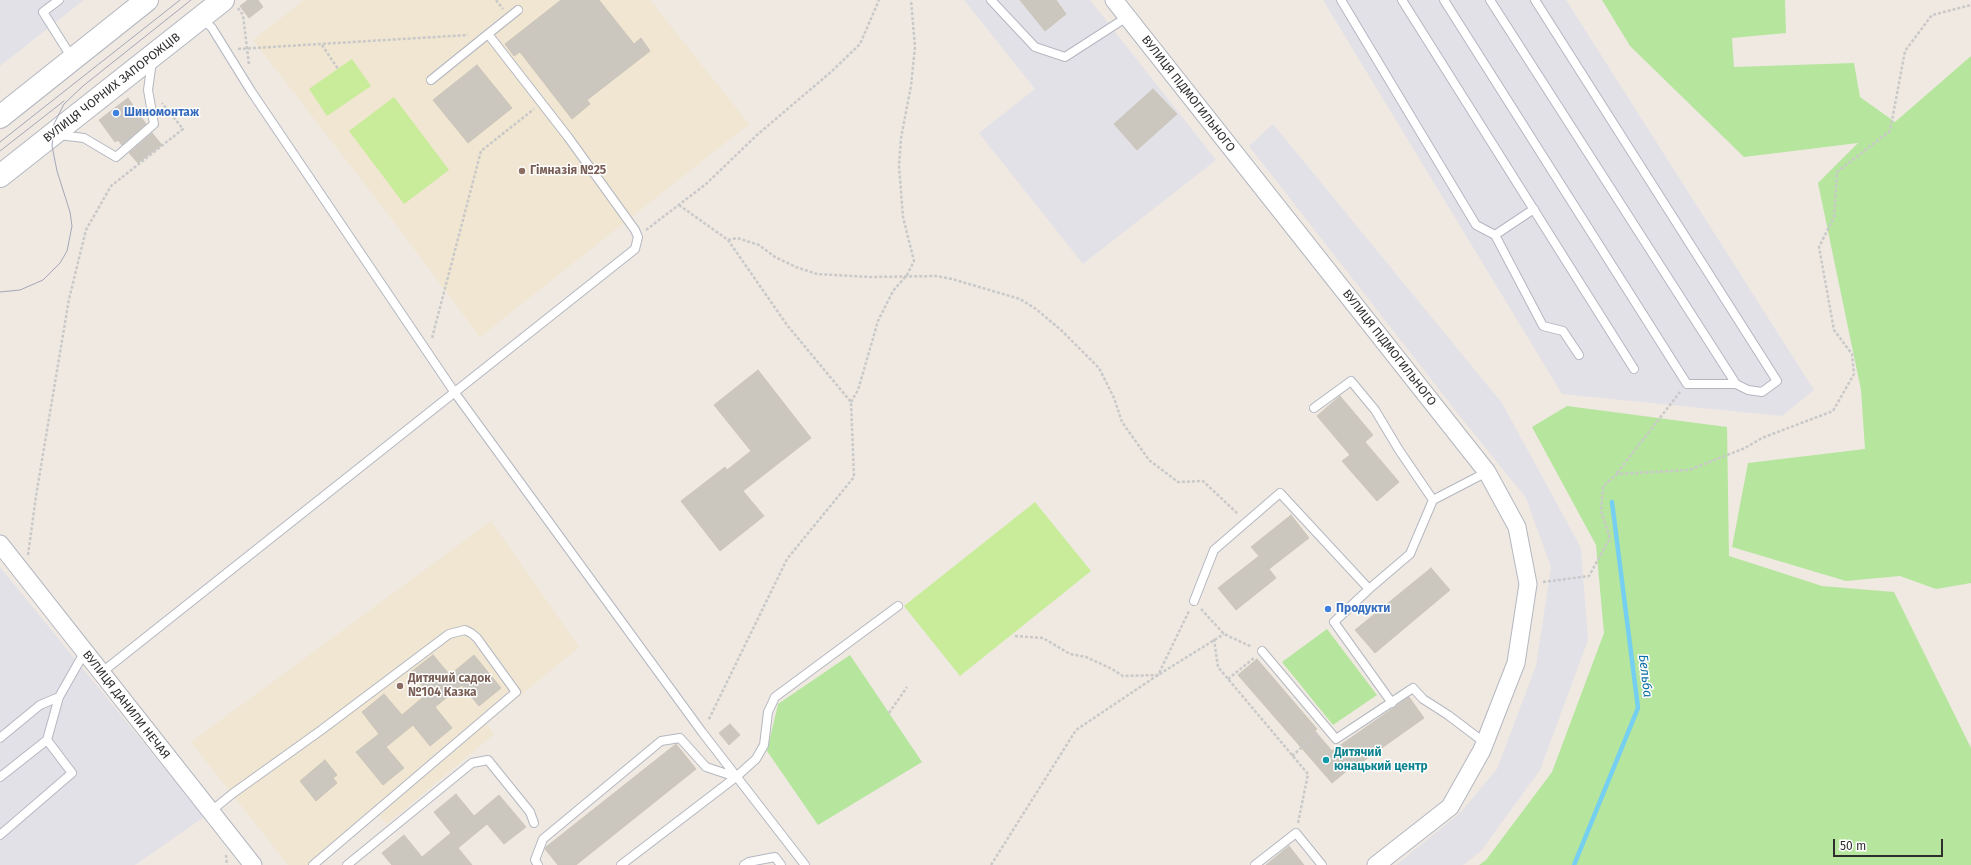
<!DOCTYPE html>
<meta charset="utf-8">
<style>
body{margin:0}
#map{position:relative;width:1971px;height:865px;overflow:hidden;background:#efe9e1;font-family:"Fira Sans",sans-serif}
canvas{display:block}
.scale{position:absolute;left:1833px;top:839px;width:110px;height:18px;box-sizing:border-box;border:2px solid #2e2e2e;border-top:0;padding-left:5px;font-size:12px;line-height:14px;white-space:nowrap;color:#2e2e2e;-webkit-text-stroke:3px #fff;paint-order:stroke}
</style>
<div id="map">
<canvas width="1971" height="865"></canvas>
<div class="scale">50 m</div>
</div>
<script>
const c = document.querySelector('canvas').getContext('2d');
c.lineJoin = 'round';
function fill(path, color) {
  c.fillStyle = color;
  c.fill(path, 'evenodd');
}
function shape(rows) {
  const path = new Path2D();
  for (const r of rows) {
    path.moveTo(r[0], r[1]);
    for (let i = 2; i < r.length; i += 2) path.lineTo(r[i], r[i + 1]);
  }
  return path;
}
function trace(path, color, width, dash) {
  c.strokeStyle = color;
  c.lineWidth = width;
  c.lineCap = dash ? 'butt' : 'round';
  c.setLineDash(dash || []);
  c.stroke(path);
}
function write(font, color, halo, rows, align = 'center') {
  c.font = font + ' "Fira Sans",sans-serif';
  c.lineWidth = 3;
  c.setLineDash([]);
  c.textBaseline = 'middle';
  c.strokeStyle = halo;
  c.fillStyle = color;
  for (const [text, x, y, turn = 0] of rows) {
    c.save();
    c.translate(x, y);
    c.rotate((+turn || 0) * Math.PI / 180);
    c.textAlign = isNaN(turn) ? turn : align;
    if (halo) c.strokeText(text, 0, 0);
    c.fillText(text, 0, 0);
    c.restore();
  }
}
fill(shape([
 [0,0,84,0,0,66],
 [964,0,1090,0,1216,160,1083,264,979,133,1035,89],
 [1323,0,1566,0,1814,390,1782,416,1562,394],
 [1273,124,1502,403,1581,548,1588,640,1540,770,1481,851,1463,865,1396,865,1460,813,1497,769,1536,666,1551,567,1526,498,1459,415,1249,146],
 [0,567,204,817,135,865,0,865]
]), '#e3e1e8');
fill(shape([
 [304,0,650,0,749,124,480,337,391,218,253,40],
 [491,521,579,647,486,724,494,734,387,824,378,815,319,865,288,865,191,742]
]), '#f0e6d1');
fill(shape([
 [1602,0,1785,0,1786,33,1732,38,1734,67,1854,63,1860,97,1895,122,1971,56,1971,583,1936,589,1900,576,1846,581,1732,547,1748,463,1865,449,1861,390,1818,183,1858,143,1744,157,1630,46],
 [1567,406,1727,427,1729,556,1822,586,1894,592,1971,748,1971,865,1479,865,1486,860,1552,772,1604,633,1596,545,1532,427],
 [1327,629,1377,695,1333,725,1282,662],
 [850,655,922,762,818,825,767,751,778,704]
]), '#b6e59e');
fill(shape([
 [352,59,371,86,327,116,309,89],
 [394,97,449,170,404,204,349,131],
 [1035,502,1091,571,960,676,904,606]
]), '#c9ec9a');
trace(shape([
 [1574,865,1638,708,1612,502]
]), '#75cff0', 4.5);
const building = shape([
 [248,0,258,0,263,7,249,18,240,6,248,0],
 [561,0,599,0,634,44,641,38,650,51,587,100,590,104,572,119,520,52,514,56,505,44,561,0],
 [1020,0,1056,0,1066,14,1045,31,1020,0],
 [477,65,512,108,468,143,433,100,477,65],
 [1153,89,1177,114,1137,150,1114,124,1153,89],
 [128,98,146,124,122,145,118,140,115,142,99,120,128,98],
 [152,133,162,145,138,163,129,153,152,133],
 [758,370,811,438,743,491,764,516,720,551,681,501,725,467,727,470,751,451,714,405,758,370],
 [1340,396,1373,435,1365,442,1399,482,1377,501,1342,461,1350,455,1317,416,1340,396],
 [1291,515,1309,538,1269,569,1276,578,1236,610,1218,588,1259,556,1251,547,1291,515],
 [1431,568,1450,590,1375,653,1355,630,1431,568],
 [433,655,450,675,474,655,501,688,479,706,462,685,435,707,452,728,430,746,413,725,386,747,404,768,383,785,356,752,379,734,362,712,384,694,402,715,428,693,411,672,433,655],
 [1257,659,1317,729,1315,731,1332,751,1409,697,1424,718,1355,767,1354,765,1332,783,1238,675,1257,659],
 [730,724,740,735,729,745,719,733,730,724],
 [676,744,696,769,576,865,558,865,545,849,546,847,676,744],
 [325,760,337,775,333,778,337,783,316,801,300,781,325,760],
 [456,794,474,816,499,795,526,827,504,844,487,824,458,848,472,865,392,865,382,853,404,835,422,857,451,833,434,812,456,794],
 [1289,846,1304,865,1266,865,1289,846]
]);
fill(building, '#cbc7bf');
trace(building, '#cbc5ba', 1);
const service = shape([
 [59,0,43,12,72,58],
 [991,0,1035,47,1065,57,1127,17],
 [1341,0,1476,225,1495,235],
 [1402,0,1634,369],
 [1444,0,1687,384,1736,384,1748,390,1762,392,1777,381,1535,0],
 [1490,0,1736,384],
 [202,18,212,28,251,91,455,393,702,732,805,865],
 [431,80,488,34],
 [59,135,84,138,116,157,154,124,148,90,152,61],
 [1534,209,1495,235,1543,326,1563,331,1579,355],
 [1314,408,1351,381,1375,410,1399,450,1433,500],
 [1369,589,1334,622,1392,703],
 [1194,601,1214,550,1280,493,1369,589,1410,554,1433,500,1487,472],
 [1262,651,1336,739,1413,688,1423,699,1448,715,1485,743],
 [101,673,635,249,638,237,635,230,568,137,488,34,518,10],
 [0,738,40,705,59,697],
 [0,777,47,740,59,697,84,653],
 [210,812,232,794,320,731,449,634,465,630,471,633,477,638,516,692,313,865],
 [0,835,72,773,47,740],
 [347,865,472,763,488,760,530,812,534,823],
 [538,865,535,860,543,839,661,741,680,738,706,767,736,777,756,759,764,745,768,712,775,697,898,606],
 [621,865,736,777],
 [744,865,749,862,775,857,781,865],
 [1255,865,1296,833,1322,865]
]);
const minor = shape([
 [1114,0,1487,472,1517,527,1528,584,1516,663,1482,750,1450,807,1376,865],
 [0,544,253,865]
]);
const secondary = shape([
 [0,117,147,0],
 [0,176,223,0]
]);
trace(service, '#b4b7c1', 10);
trace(minor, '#b4b7c1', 19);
trace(secondary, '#b4b7c1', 24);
trace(shape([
 [496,0,503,9],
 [238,8,243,15,249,65],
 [322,45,338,69],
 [238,49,468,35],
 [679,205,728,240,787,325,851,402,854,477,787,559,708,721],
 [646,230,706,184,757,135,832,71,860,44,879,0],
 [728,240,737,238,759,245,775,257,796,267,817,274,870,277,936,276,952,279,1020,299,1036,309,1061,330,1099,368,1114,398,1122,422,1149,460,1178,482,1203,481,1238,514],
 [432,338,481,151,534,109],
 [851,402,858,390,878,321,893,291,907,275,914,261,903,217,899,166,901,138,911,86,915,47,911,0],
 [1617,473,1680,392],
 [28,555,36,496,69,299,86,230,111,186,183,129,162,103],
 [1543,582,1589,576,1610,538,1601,511,1603,486,1617,474,1689,470,1745,448,1762,438,1833,411,1854,374,1852,354,1834,330,1819,247,1834,217,1837,172,1890,131,1905,51,1932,15,1971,5],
 [1201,609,1224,634,1252,647],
 [1015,636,1043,638,1070,654,1086,657,1112,669,1123,676,1158,675,1189,611],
 [1214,639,1218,667,1308,774,1298,823],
 [1228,679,1254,658],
 [889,713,907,687],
 [1292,756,1317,734],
 [226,855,227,865],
 [991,865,1076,730,1158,675,1224,634]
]), '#c9c9c9', 2.5, [3, 2]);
trace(service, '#fff', 8);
trace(minor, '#fff', 17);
trace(secondary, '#fff', 22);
trace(shape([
 [0,142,180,0],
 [0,151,64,101],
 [0,292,20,290,43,280,60,263,67,251,72,226,70,212,57,171,52,146,54,124,64,104,83,86,191,0]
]), '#a3a6b8', 1);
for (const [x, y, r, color] of [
 [116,113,4,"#3f7fe0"],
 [522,171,4,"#8d6e63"],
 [1328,609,4,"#3f7fe0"],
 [400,686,4,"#8d6e63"],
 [1326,760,4,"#0f9aa8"]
]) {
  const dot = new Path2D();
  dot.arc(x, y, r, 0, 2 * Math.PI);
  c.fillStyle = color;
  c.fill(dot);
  trace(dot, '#fff', 1.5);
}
write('12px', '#2e2e2e', '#fff', [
 ["ВУЛИЦЯ ЧОРНИХ ЗАПОРОЖЦІВ",112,88,-38],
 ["ВУЛИЦЯ ПІДМОГИЛЬНОГО",1188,94,52],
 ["ВУЛИЦЯ ПІДМОГИЛЬНОГО",1389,348,52],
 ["ВУЛИЦЯ ДАНИЛИ НЕЧАЯ",126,705,52]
]);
write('bold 12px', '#366cbe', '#fff', [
 ["Шиномонтаж",124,113],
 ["Продукти",1336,609]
], 'left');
write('bold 12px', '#785e54', '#fff', [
 ["Гімназія №25",530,171],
 ["Дитячий садок",408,679],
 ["№104 Казка",408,693]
], 'left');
write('bold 12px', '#0d838f', '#fff', [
 ["Дитячий",1334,753],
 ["юнацький центр",1334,767]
], 'left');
write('italic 13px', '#0d6fa3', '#fff', [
 ["Бельба",1645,676,83]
]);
</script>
